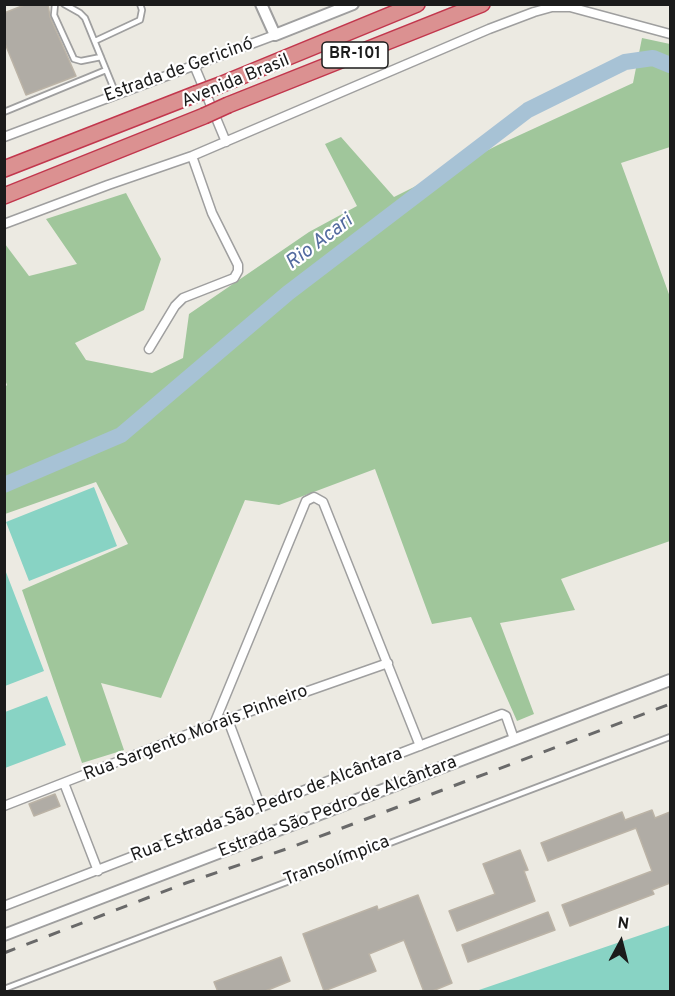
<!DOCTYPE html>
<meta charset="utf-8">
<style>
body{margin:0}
#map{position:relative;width:675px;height:996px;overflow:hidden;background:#eceae2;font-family:Overpass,sans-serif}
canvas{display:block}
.frame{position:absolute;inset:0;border:6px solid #1b1b1b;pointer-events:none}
.north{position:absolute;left:591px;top:912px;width:60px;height:60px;-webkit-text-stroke:4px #fff;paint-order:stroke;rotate:7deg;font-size:16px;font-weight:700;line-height:24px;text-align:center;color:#1b1b1b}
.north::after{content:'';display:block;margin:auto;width:21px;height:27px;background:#1b1b1b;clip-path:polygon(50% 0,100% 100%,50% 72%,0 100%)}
</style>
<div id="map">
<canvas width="675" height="996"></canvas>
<div class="frame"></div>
<div class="north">N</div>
</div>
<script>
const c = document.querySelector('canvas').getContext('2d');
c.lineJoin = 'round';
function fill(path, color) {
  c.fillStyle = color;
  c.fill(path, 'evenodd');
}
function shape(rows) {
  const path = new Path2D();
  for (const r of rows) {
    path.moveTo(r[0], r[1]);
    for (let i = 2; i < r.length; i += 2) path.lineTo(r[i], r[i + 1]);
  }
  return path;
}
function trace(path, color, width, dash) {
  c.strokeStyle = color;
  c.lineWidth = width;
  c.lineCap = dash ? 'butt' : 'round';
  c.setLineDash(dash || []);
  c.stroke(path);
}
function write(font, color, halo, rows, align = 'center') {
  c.font = font + ' Overpass,sans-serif';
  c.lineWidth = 4.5;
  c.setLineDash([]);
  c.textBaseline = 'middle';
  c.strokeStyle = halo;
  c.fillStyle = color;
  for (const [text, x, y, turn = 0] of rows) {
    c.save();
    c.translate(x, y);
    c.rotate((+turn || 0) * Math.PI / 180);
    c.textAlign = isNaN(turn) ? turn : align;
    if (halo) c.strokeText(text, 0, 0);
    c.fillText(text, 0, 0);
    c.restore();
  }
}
fill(shape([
 [642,38,670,44,670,147,621,163,670,297,670,541,561,579,575,610,500,623,534,714,517,721,471,617,432,624,375,469,279,505,245,500,161,698,101,683,124,750,82,763,22,590,128,544,96,482,5,514,4,388,7,385,4,377,5,244,29,276,77,264,46,219,126,193,161,259,144,310,75,343,86,360,152,373,183,358,189,314,309,232,357,206,325,144,341,137,394,197,498,145,633,83]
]), '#a0c69b');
fill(shape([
 [94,487,117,546,29,581,6,522],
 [4,567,44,671,5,686,4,686],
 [47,696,66,745,5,768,5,712],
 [670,925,670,991,476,991]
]), '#88d3c4');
trace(shape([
 [4,485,121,435,288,293,528,110,625,62,653,58,670,65]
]), '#a7c2d5', 16);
const building = shape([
 [27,4,48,4,50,17,76,76,26,95,4,41,4,13,27,4],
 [55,794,60,806,34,816,29,804,55,794],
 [652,810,655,818,670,812,670,883,652,890,654,894,570,926,562,905,652,871,636,828,548,861,541,843,622,812,625,820,652,810],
 [520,850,528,870,524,871,535,901,457,931,449,911,495,894,483,864,520,850],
 [418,895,452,983,430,992,424,992,404,940,369,954,376,971,324,991,303,934,377,906,378,910,418,895],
 [548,912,555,930,468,962,462,945,548,912],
 [281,957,290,981,263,992,218,992,214,982,281,957]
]);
fill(building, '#b0aca5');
trace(building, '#bbb3a6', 1.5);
const service = shape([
 [55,4,54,15,74,59,81,61,101,57],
 [64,4,80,13,85,18,116,94],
 [95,41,140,20,142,10,140,4],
 [4,112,106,70],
 [4,989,670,737]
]);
const minor = shape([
 [194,65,226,142],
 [4,137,275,35],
 [4,224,108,185,192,156,489,29,534,12,552,7,570,7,670,34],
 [149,349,175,306,183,298,234,278,238,271,238,265,212,213,192,156],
 [228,720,261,808],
 [214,724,306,501,314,497,323,502,420,746],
 [64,783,98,871],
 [4,806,214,724,388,663],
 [4,906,502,714,506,716,514,739]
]);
const tertiary = shape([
 [261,4,275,35,353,4],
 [4,935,670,680]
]);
const motorway = shape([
 [220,85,417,4],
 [228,105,482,4],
 [4,169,196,94],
 [4,196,204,116]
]);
trace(service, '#9f9f9f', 8);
trace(minor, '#9f9f9f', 11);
trace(tertiary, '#9f9f9f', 14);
trace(motorway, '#c2374d', 18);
trace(service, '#fff', 4.5);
trace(minor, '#fff', 8);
trace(tertiary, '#fff', 10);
trace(motorway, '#db9191', 15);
trace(shape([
 [4,953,186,883,292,847,670,704]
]), '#696969', 3, [12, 12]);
const motorwayBridge = shape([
 [196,94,220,85],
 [204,116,228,105]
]);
trace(motorwayBridge, '#c2374d', 18, []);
trace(motorwayBridge, '#db9191', 15);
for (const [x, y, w] of [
 [355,55,66]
]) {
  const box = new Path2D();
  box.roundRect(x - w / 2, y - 13, w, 26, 4.5);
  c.fillStyle = '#fff';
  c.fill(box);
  trace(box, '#1b1b1b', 1.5);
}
write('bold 16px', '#1b1b1b', null, [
 ["BR-101",355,55]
]);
write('18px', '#1b1b1b', '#fff', [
 ["Estrada de Gericinó",179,71,-20],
 ["Avenida Brasil",236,82,-22],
 ["Rua Sargento Morais Pinheiro",196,734,-21],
 ["Rua Estrada São Pedro de Alcântara",267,806,-21],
 ["Estrada São Pedro de Alcântara",338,808,-21],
 ["Transolímpica",337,862,-21]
]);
write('italic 20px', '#536b9f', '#fff', [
 ["Rio Acari",320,243,-37]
]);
</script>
